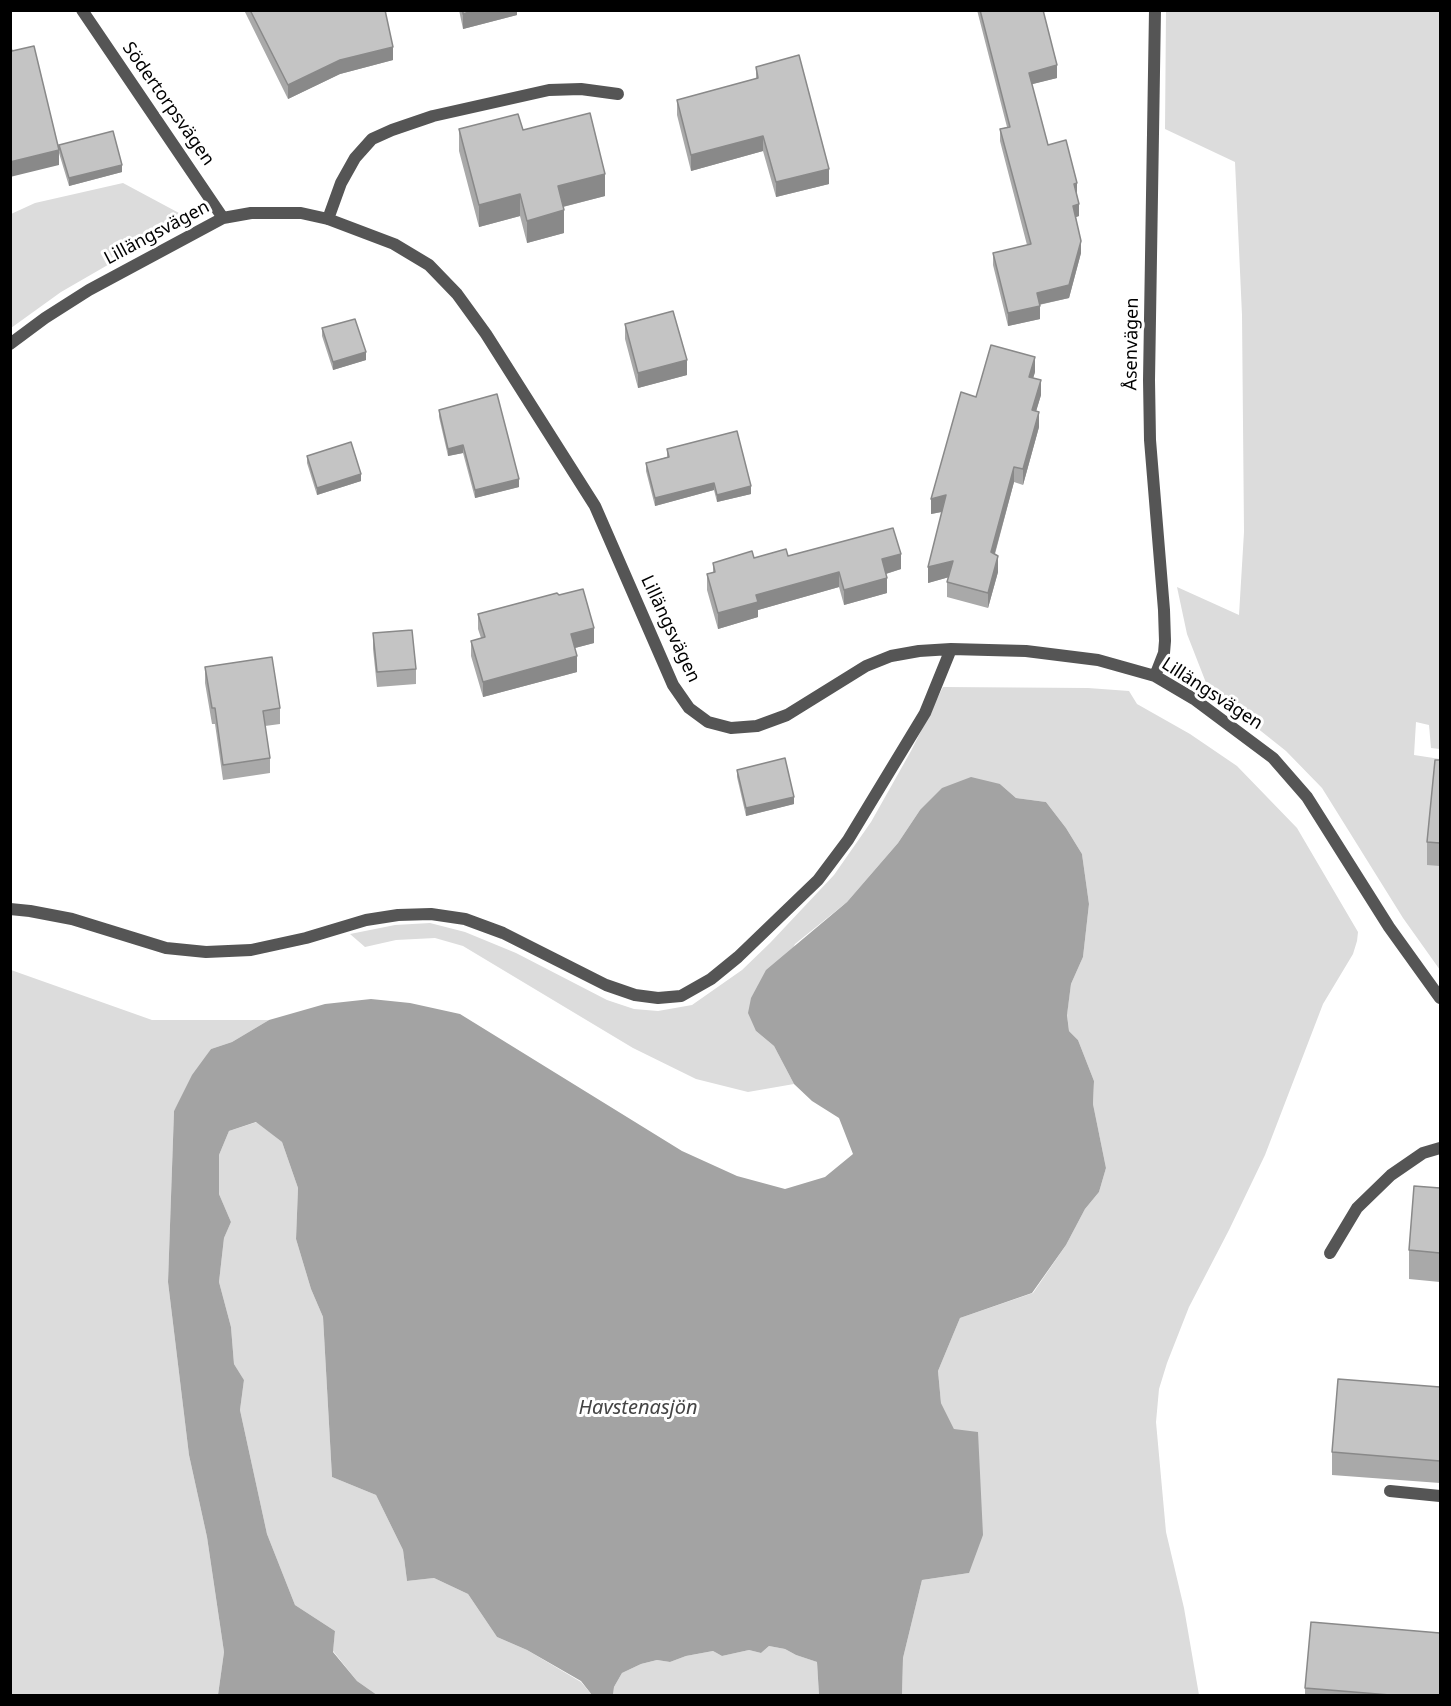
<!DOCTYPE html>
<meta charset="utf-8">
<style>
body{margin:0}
#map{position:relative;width:1451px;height:1706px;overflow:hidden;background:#fff;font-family:"Noto Sans",sans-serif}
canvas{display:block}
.frame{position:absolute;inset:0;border:12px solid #000;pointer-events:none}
</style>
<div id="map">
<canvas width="1451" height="1706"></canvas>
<div class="frame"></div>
</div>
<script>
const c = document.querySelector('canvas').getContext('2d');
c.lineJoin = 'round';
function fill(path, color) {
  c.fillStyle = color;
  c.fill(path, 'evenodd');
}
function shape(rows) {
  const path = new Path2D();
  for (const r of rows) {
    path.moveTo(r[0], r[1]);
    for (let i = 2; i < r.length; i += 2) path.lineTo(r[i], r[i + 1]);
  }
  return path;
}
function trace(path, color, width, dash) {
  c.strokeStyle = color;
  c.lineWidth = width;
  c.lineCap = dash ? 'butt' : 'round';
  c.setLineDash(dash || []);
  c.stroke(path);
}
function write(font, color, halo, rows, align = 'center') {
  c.font = font + ' "Noto Sans",sans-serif';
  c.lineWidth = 6;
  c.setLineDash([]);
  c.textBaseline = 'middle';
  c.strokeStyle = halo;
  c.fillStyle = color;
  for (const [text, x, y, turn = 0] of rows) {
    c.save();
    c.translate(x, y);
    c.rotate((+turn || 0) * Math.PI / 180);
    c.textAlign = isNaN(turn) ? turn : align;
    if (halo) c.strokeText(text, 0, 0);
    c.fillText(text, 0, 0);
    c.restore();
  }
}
fill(shape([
 [1166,11,1440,11,1440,749,1431,748,1429,725,1416,722,1414,755,1440,759,1440,970,1403,918,1322,788,1286,751,1242,716,1210,693,1187,634,1177,587,1239,615,1244,532,1242,315,1235,162,1165,129],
 [123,183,179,213,151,240,61,292,11,328,11,214,35,203],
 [943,687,1088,688,1129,691,1137,704,1190,734,1237,766,1297,828,1358,932,1357,941,1353,954,1323,1004,1265,1155,1229,1230,1189,1307,1167,1363,1159,1389,1156,1422,1166,1532,1184,1608,1199,1695,902,1695,903,1658,922,1580,969,1573,954,1429,941,1403,938,1371,960,1318,1033,1293,1066,1245,1085,1209,1099,1192,1106,1168,1093,1104,1094,1081,1078,1040,1069,1031,1067,1014,1071,984,1083,957,1089,904,1082,854,1066,828,1046,802,1016,798,1000,784,920,810,898,843,847,902,795,944,756,1031,774,1046,794,1084,748,1092,696,1079,633,1048,463,946,435,938,396,940,365,947,350,934,395,925,430,923,465,932,516,953,607,1000,634,1009,658,1011,692,1005,742,970,770,943,834,875,871,822,911,751],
 [11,970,152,1020,269,1020,232,1042,211,1049,174,1111,168,1282,189,1455,207,1537,224,1652,218,1695,11,1696],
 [257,1122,282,1142,298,1188,296,1239,311,1289,323,1317,332,1477,376,1495,403,1550,407,1581,434,1578,468,1594,497,1637,527,1650,581,1682,592,1695,377,1695,357,1681,333,1651,335,1631,295,1605,267,1534,240,1410,244,1380,234,1364,231,1327,219,1282,224,1238,231,1222,219,1194,219,1155,229,1131],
 [769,1646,785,1649,796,1655,817,1662,819,1695,613,1696,614,1687,622,1673,641,1664,657,1660,670,1662,686,1656,713,1651,722,1656,749,1650,761,1653]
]), '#dcdcdc');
fill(shape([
 [971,777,1000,784,1016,798,1046,802,1066,828,1082,854,1089,904,1083,957,1071,984,1067,1015,1069,1031,1078,1040,1094,1081,1093,1104,1106,1168,1099,1192,1085,1209,1066,1245,1032,1293,960,1318,938,1371,941,1403,954,1429,978,1432,983,1535,969,1573,922,1580,903,1658,902,1695,819,1695,817,1662,796,1655,785,1649,769,1646,761,1653,749,1650,722,1656,713,1651,686,1656,670,1662,657,1660,641,1664,622,1673,614,1687,613,1695,592,1695,581,1681,527,1650,497,1637,468,1594,434,1578,407,1581,403,1550,376,1495,332,1477,323,1317,311,1289,296,1239,298,1188,282,1142,256,1122,229,1131,219,1155,219,1194,231,1222,224,1238,219,1282,231,1327,234,1364,244,1380,240,1410,267,1534,295,1605,335,1631,333,1652,357,1681,377,1695,218,1695,224,1652,207,1537,189,1455,168,1282,174,1111,192,1075,211,1049,232,1042,269,1020,325,1004,371,999,410,1003,460,1014,682,1151,737,1176,785,1189,825,1177,853,1154,839,1118,812,1101,794,1084,774,1046,756,1031,748,1013,751,998,766,970,847,902,898,843,920,810,942,788]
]), '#a3a3a3');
trace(shape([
 [1330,1253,1357,1208,1391,1175,1423,1153,1440,1148],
 [1390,1491,1440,1496]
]), '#555', 12);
trace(shape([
 [82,10,223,218],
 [328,219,341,183,355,158,372,139,392,130,433,116,549,90,581,89,618,94],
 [10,344,45,318,89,290,223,218,251,213,301,213,328,219,394,244,429,265,457,294,486,334,595,506,673,685,689,708,708,722,731,728,757,726,787,715,866,666,891,656,919,651,951,649,1026,651,1098,660,1155,676,1194,699,1273,758,1307,797,1389,927,1440,998],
 [1155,676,1164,653,1165,641,1164,610,1150,440,1149,380,1155,10],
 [10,909,30,911,72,919,166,948,206,952,251,950,306,938,366,920,398,915,431,914,465,919,503,933,606,985,635,995,658,998,681,996,711,979,738,957,818,880,848,840,925,713,951,649]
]), '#555', 12);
fill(shape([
 [244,10,385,10,393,60,340,74,288,99],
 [459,10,517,10,517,15,463,29],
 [977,10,1043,10,1057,78,1032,84,1048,145,1077,195,1079,216,1076,217,1081,253,1069,298,1039,305,1040,319,1008,326,993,265,993,253,1027,245,1000,141,1000,129,1007,127],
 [756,67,829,184,776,197,763,151,691,171,677,115,677,100,756,79],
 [459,129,523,130,605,196,563,207,564,233,527,243,520,216,479,227,459,151],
 [59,145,122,172,69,186,59,153],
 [625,324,687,375,638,388,625,339],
 [322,328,366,360,333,370,322,336],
 [1035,372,1033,378,1041,395,1036,411,1039,427,1023,485,1014,482,995,554,998,572,988,608,947,597,947,582,949,577,928,583,942,512,931,514,976,397],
 [439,410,519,487,475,498,463,453,448,456,439,417],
 [667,449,751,494,717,502,714,490,655,506,646,471,646,463,667,457],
 [307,456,361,481,317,495,307,463],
 [788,556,901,569,886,574,887,593,844,605,839,587,758,610,758,617,718,629,707,590,707,574,713,573,713,563],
 [478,614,594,643,575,648,577,672,483,697,471,656,471,641,481,638,478,629],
 [373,633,416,669,416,684,377,687,373,649],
 [205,667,280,708,280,724,265,726,270,758,270,773,223,780,215,724,212,724,205,683],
 [1440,760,1440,866,1427,865,1427,842],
 [737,770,794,804,746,816,737,777],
 [1440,1188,1440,1282,1409,1279,1409,1250],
 [1440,1387,1440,1483,1332,1475,1332,1452],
 [1305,1688,1440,1695,1305,1695]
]), '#a9a9a9');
fill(shape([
 [475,10,517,10,517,15,463,29,463,14],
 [393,47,393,60,340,74,288,99,288,85,340,60],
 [1057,65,1057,78,1029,85,1029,73],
 [763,136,763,151,691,171,691,155],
 [59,150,59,165,10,177,10,162],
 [122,165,122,172,69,186,69,178],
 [829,169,829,184,776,197,776,182],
 [605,174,605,196,558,208,558,186],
 [1077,183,1077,195,1074,184],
 [520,194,520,216,479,227,479,205],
 [1079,204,1079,216,1073,218,1073,206],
 [564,210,564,233,527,243,527,221],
 [1081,241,1081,253,1069,298,1037,305,1037,293],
 [1040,306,1040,319,1008,326,1008,313],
 [366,352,366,360,333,370,333,362],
 [1035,357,1035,372,1029,392,1029,377],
 [687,360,687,375,638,388,638,373],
 [1041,380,1041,395,1032,425,1032,410],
 [1039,412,1039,427,1023,485,1023,469],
 [463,445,463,453,448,456,448,449],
 [1014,467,1014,482,991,567,991,552],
 [361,474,361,481,317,495,317,488],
 [519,479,519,487,475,498,475,490],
 [714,483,714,490,655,506,655,498],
 [751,486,751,494,717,502,717,495],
 [946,495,946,511,931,514,931,499],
 [901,554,901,569,882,575,882,559],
 [998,556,998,572,988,608,988,593],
 [953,561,953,576,928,583,928,567],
 [839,572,839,587,758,610,758,617,718,629,718,613,756,595],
 [887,578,887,593,844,605,844,590],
 [594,628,594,643,571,649,571,634],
 [577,656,577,672,483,697,483,682],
 [794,797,794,804,746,816,746,808]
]), '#898989');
const building = shape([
 [250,10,385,10,393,47,340,60,288,85,250,10],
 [463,10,475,10,463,14,463,10],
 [980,10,1043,10,1057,65,1029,73,1048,145,1066,140,1077,183,1074,184,1079,204,1073,206,1081,241,1069,285,1037,293,1040,306,1008,313,993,253,1031,244,1000,129,1010,127,980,10],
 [10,45,12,51,34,46,59,150,10,162,10,45],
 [799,55,829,169,776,182,763,136,691,155,677,100,758,78,756,67,799,55],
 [590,113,605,174,558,186,564,210,527,221,520,194,479,205,459,129,518,114,523,130,590,113],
 [113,131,122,165,69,178,59,145,113,131],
 [673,311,687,360,638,373,625,324,673,311],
 [355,319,366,352,333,362,322,328,355,319],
 [991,345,1035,357,1029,377,1041,380,1032,410,1039,412,1023,469,1014,467,991,552,998,556,988,593,947,582,953,561,928,567,946,495,931,499,961,392,976,397,991,345],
 [497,394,519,479,475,490,463,445,448,449,439,410,497,394],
 [737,431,751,486,717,495,714,483,655,498,646,463,669,457,667,449,737,431],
 [351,442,361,474,317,488,307,456,351,442],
 [893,528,901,554,882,559,887,578,844,590,839,572,756,595,758,602,718,613,707,574,715,572,713,563,752,551,754,558,786,549,788,556,893,528],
 [583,589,594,628,571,634,577,656,483,682,471,641,485,637,478,614,557,593,559,595,583,589],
 [412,630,416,669,377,672,373,633,412,630],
 [272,657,280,708,263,711,270,758,223,765,215,708,212,708,205,667,272,657],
 [785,758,794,797,746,808,737,770,785,758],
 [1435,760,1440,760,1440,843,1427,842,1435,760],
 [1414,1186,1440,1188,1440,1253,1409,1250,1414,1186],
 [1338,1379,1440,1387,1440,1461,1332,1452,1338,1379],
 [1311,1622,1440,1633,1440,1695,1390,1695,1305,1688,1311,1622]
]);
fill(building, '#c4c4c4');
trace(building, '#898989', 1.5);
write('18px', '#000', '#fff', [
 ["Södertorpsvägen",168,104,55],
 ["Lillängsvägen",157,233,-28],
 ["Åsenvägen",1132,344,-89],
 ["Lillängsvägen",670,629,65],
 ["Lillängsvägen",1212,694,33]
]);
write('italic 20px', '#444', '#fff', [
 ["Havstenasjön",638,1408]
]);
</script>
